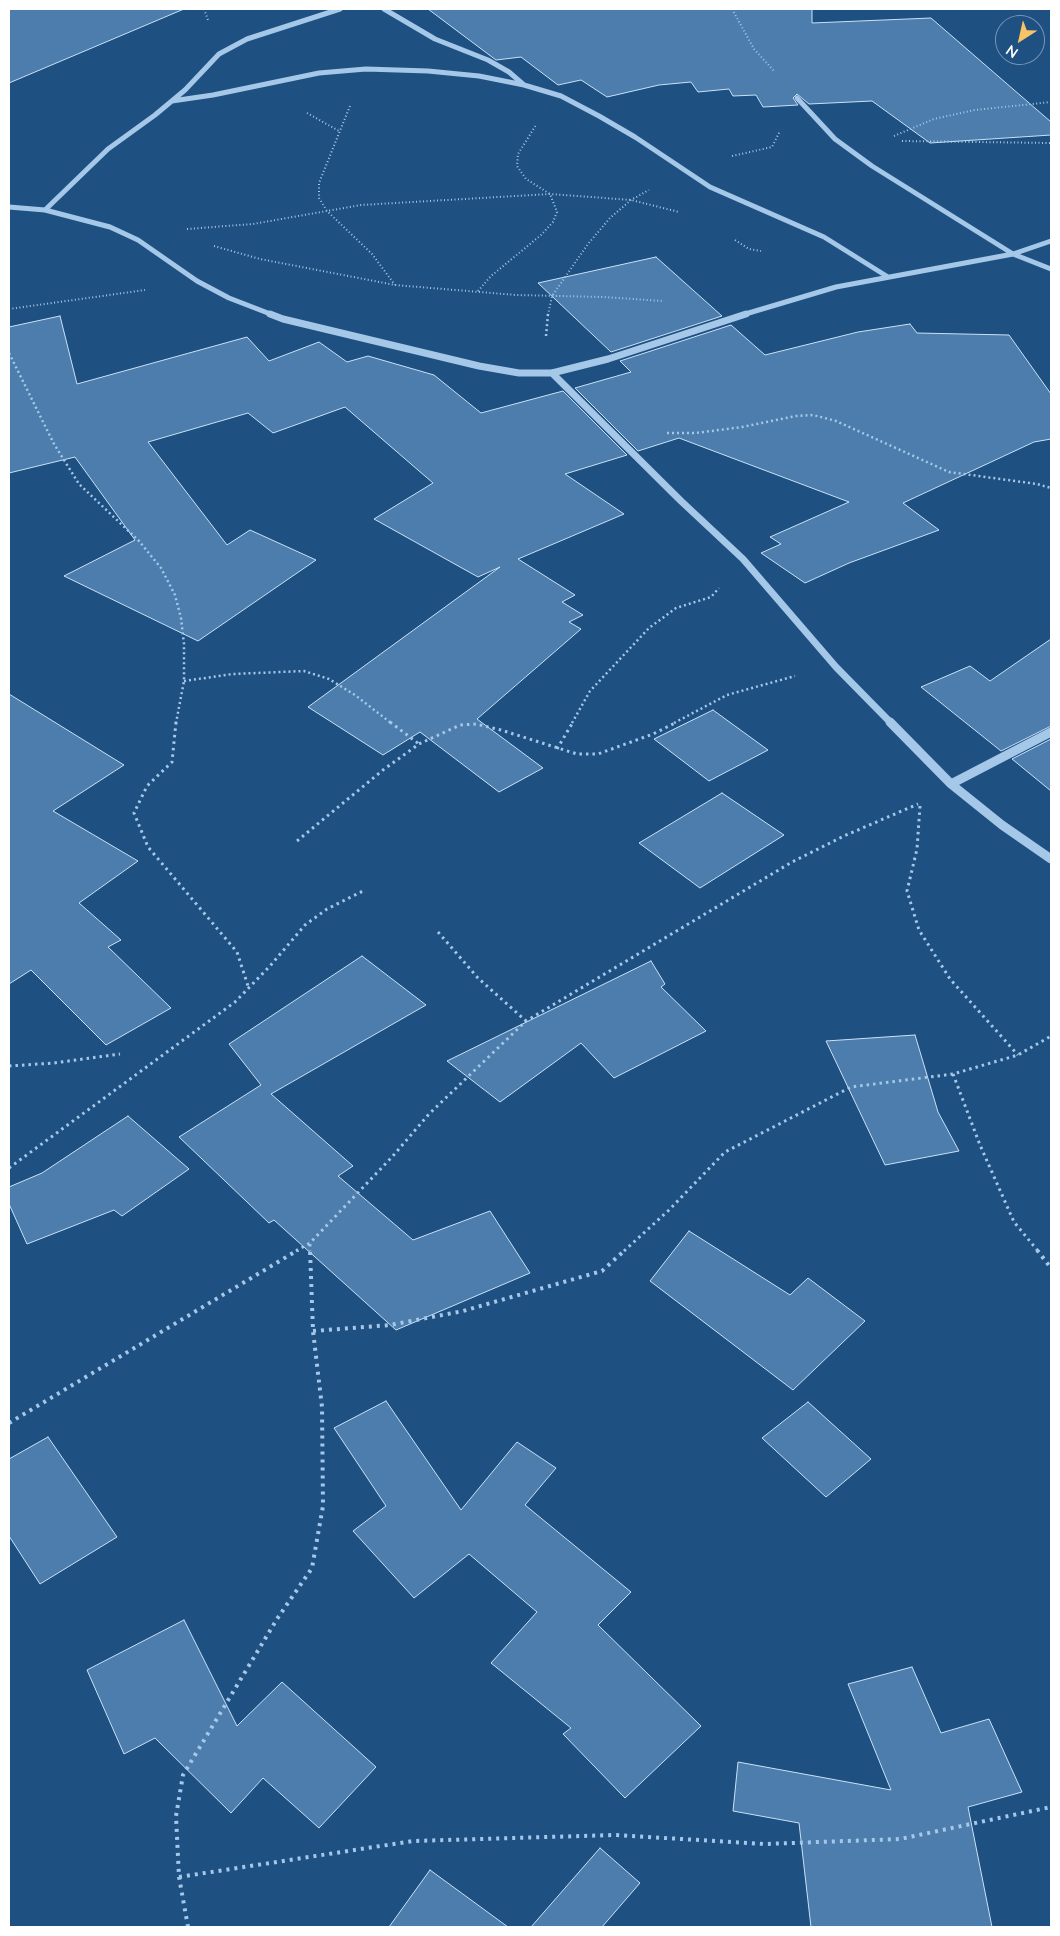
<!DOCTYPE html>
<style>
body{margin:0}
#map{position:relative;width:1060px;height:1936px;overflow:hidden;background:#1f5082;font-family:Lato,sans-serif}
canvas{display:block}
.frame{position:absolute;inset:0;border:10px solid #fff;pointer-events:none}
.north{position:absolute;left:995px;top:15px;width:50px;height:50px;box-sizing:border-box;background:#1f5082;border:1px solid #7996b4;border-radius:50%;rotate:215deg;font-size:14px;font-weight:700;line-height:20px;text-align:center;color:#fff}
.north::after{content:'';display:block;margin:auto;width:18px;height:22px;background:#f7c465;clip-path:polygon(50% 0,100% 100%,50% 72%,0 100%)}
</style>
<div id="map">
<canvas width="1060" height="1936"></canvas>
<div class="frame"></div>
<div class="north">N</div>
</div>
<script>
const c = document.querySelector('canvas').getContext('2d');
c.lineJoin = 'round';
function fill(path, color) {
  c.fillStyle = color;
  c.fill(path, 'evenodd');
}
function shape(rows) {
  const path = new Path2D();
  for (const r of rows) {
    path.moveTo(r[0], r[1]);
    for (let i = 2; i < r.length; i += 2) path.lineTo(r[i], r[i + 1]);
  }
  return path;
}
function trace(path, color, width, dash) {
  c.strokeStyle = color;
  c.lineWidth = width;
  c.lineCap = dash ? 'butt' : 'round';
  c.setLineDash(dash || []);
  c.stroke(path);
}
const building = shape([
 [9,9,184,9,9,83,9,9],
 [428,9,812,9,812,23,931,18,1051,122,1051,135,930,143,872,101,809,104,797,94,793,98,798,105,763,107,756,95,733,96,729,89,698,92,691,82,659,85,607,97,581,80,558,85,521,57,496,60,428,9],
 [656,257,722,316,611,352,538,283,656,257],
 [60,316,77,384,247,337,269,361,319,342,347,362,368,356,434,375,481,413,563,391,627,455,565,474,624,514,518,559,575,595,562,602,583,615,569,622,581,629,477,719,543,768,499,792,420,732,383,755,308,707,500,567,478,577,374,519,433,483,345,407,273,433,248,413,148,442,227,545,250,530,316,560,198,641,64,576,135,540,75,457,9,473,9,327,60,316],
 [910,324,917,333,1009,335,1051,394,1051,439,1034,442,903,503,939,530,849,563,805,583,761,553,781,544,770,537,849,502,679,438,638,451,575,388,631,372,620,361,731,325,765,355,858,332,910,324],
 [1051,639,1051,726,1001,751,921,687,970,666,990,681,1051,639],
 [9,694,124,765,53,811,138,861,79,903,121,940,108,947,171,1008,106,1045,31,970,9,984,9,694],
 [713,710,768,750,709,781,654,739,713,710],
 [1051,739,1051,791,1012,759,1051,739],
 [722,793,784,835,700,888,639,843,722,793],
 [362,956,426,1005,271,1094,353,1166,338,1176,413,1240,490,1211,530,1273,396,1330,274,1220,269,1223,179,1137,261,1085,229,1044,362,956],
 [651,961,665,984,661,987,706,1031,614,1078,581,1043,500,1102,447,1061,651,961],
 [915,1035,938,1112,959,1151,885,1165,826,1041,915,1035],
 [128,1116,189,1169,122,1216,114,1210,27,1244,9,1204,9,1187,42,1173,128,1116],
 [689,1231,790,1295,808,1278,865,1321,793,1390,650,1281,689,1231],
 [386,1401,461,1510,517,1442,556,1468,525,1505,631,1592,598,1625,701,1726,625,1798,563,1734,571,1728,491,1663,537,1612,469,1554,414,1598,353,1531,386,1506,334,1428,386,1401],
 [808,1402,871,1459,826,1497,762,1438,808,1402],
 [48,1437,117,1537,40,1584,9,1536,9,1459,48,1437],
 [184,1620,237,1726,282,1682,376,1767,319,1828,263,1778,231,1813,155,1738,124,1754,87,1670,184,1620],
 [912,1667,941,1733,989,1719,1022,1792,968,1807,992,1927,811,1927,799,1823,733,1811,738,1762,891,1790,848,1684,912,1667],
 [600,1848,640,1883,602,1927,531,1927,600,1848],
 [430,1870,508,1927,389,1927,430,1870]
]);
fill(building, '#4c7dac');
trace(building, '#cae1f7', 1);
trace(shape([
 [204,9,208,20],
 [732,9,754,49,775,72],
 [350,106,319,183,319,198,327,211,372,254,395,285],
 [307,113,339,131],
 [894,136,934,119,975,110,1051,102],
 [902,141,1051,143],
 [732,156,772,147,780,131],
 [187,229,253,224,361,205,550,194,631,200,679,212],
 [735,240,749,249,761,251],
 [214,246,260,259,395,285,516,295,603,297,663,301],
 [478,291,491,276,541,235,553,222,557,212,550,194,526,179,517,166,518,154,536,125],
 [9,309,145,290],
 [548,315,552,296,588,244,610,218,631,200,649,190]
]), '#a5c8e9', 2, [1, 2.5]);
trace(shape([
 [546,336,548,314],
 [9,353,54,444,79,484,139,541,161,568,175,595,181,618,184,644,184,681,176,723],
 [667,433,696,433,742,427,796,416,813,415,836,421,949,472,1037,484,1051,488],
 [184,681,233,674,304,671,329,679,355,695,391,723],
 [572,723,590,691,649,628,676,608,711,597,719,588],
 [674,723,727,695,795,676]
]), '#a5c8e9', 2.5, [2, 3]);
trace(shape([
 [176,722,172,762,147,786,134,813,148,847,237,952,249,989],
 [390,722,419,744],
 [557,749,573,722],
 [920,806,917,849,907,891,919,930,950,979,1018,1055],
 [297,841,383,770,419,744,460,725,476,724,501,730,577,754,598,754,653,734,677,722],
 [438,932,478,978,526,1021],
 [9,1066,54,1063,120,1054],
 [953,1074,980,1145,1014,1222,1038,1251],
 [9,1168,235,1002,270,966,305,925,327,909,365,890],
 [310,1244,310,1251],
 [296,1251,310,1243,392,1157,429,1114,526,1021,792,862,844,836,918,804],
 [624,1251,669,1210,725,1152,851,1087,953,1074,1018,1055,1051,1036]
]), '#a5c8e9', 3, [2.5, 4]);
trace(shape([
 [1037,1250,1051,1268],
 [313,1331,390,1325,463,1311,602,1271,625,1250],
 [9,1423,298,1250],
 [179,1877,413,1841,615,1835,765,1844,900,1839,1051,1807],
 [188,1927,179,1877,176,1816,183,1775,277,1619,312,1568,323,1506,322,1407,313,1331,310,1250]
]), '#a5c8e9', 4, [3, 5]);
trace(shape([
 [384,9,435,39,488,60,509,72,524,85],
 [797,98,835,139,872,166,1013,254,1051,269],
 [172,101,213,95,319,73,366,69,428,71,479,76,524,85,561,96,599,116,635,137,710,187,824,237,888,277],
 [9,207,45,210,110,227,138,240,197,281,229,298,273,315],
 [45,210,108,149,155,115,185,90,219,54,247,39,340,9],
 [742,315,836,287,1013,254,1051,241]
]), '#a5c8e9', 5);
trace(shape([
 [270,314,283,319,479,366,519,373,552,373,608,359,746,314],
 [552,373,681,501,743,559,836,667,891,723]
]), '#a5c8e9', 7);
trace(shape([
 [890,722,951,784,1002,825,1051,859],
 [951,784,1051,732]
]), '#a5c8e9', 9);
</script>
